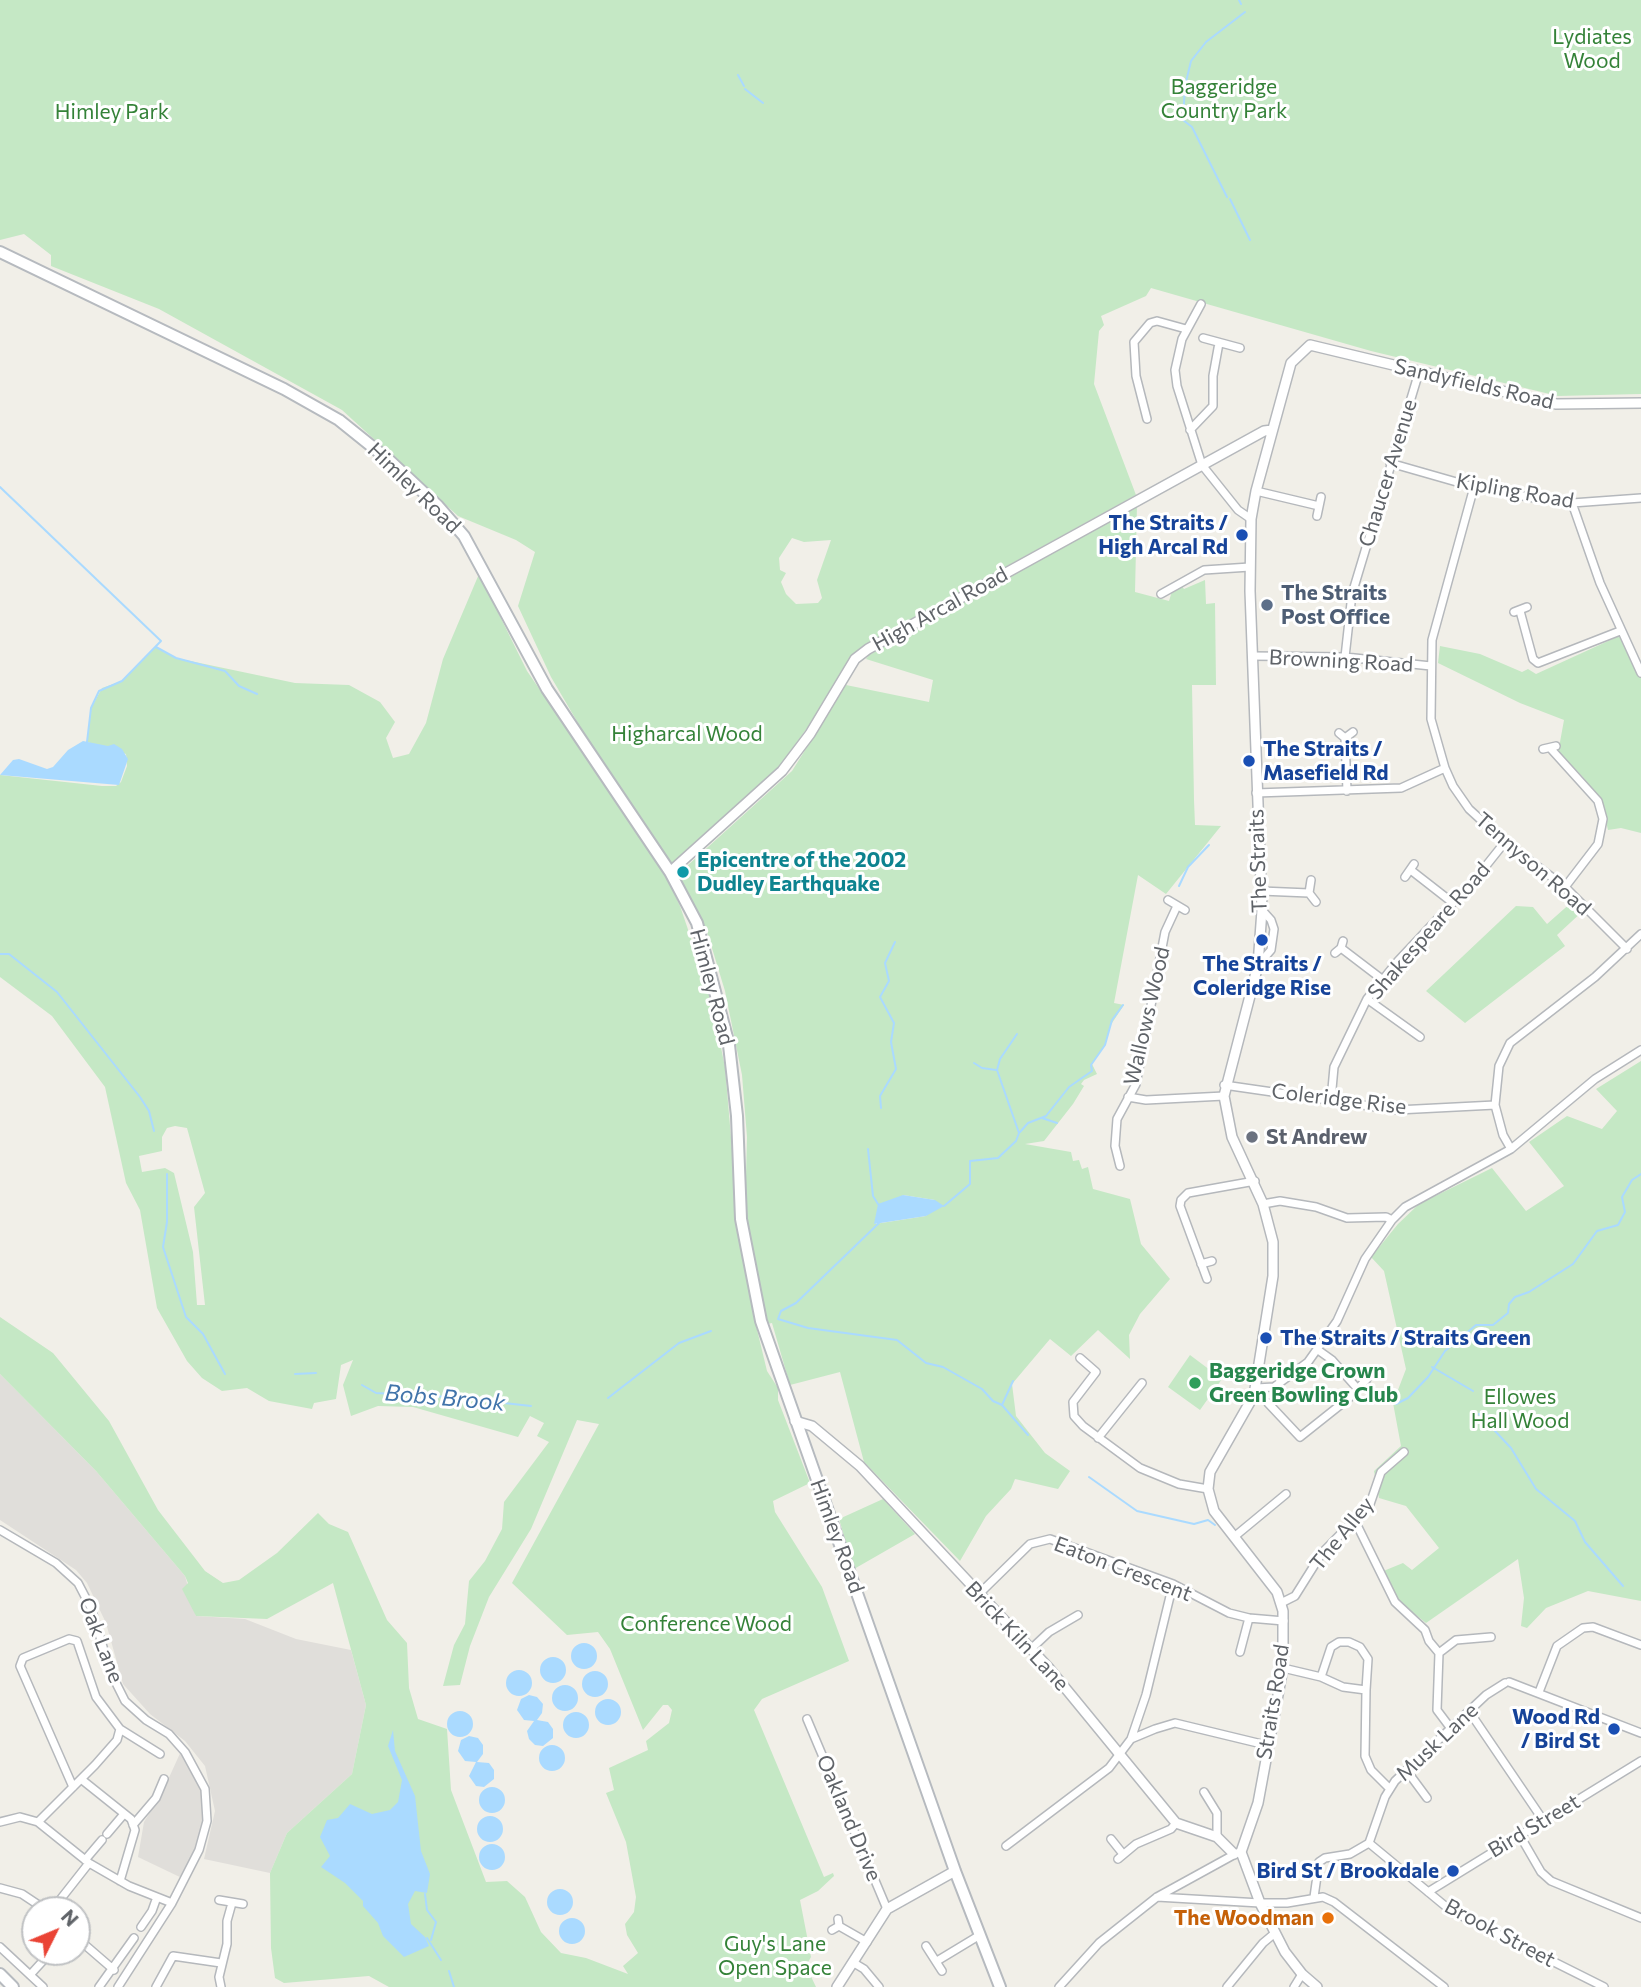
<!DOCTYPE html>
<style>
body{margin:0}
#map{position:relative;width:1641px;height:1987px;overflow:hidden;background:#f1efe8;font-family:Commissioner,sans-serif}
canvas{display:block}
.north{position:absolute;left:21px;top:1896px;width:70px;height:70px;box-sizing:border-box;background:#fff;border:2px solid #bfc1c3;border-radius:50%;rotate:47deg;font-size:19px;font-weight:700;line-height:28px;text-align:center;color:#5f6368}
.north::after{content:'';display:block;margin:auto;width:24px;height:32px;background:#ea4335;clip-path:polygon(50% 0,100% 100%,50% 72%,0 100%)}
</style>
<div id="map">
<canvas width="1641" height="1987"></canvas>
<div class="north">N</div>
</div>
<script>
const c = document.querySelector('canvas').getContext('2d');
c.lineJoin = 'round';
function fill(path, color) {
  c.fillStyle = color;
  c.fill(path, 'evenodd');
}
function shape(rows) {
  const path = new Path2D();
  for (const r of rows) {
    if (r.length === 3) {
      path.moveTo(r[0] + r[2], r[1]);
      path.arc(r[0], r[1], r[2], 0, 2 * Math.PI);
      continue;
    }
    path.moveTo(r[0], r[1]);
    for (let i = 2; i < r.length; i += 2) path.lineTo(r[i], r[i + 1]);
  }
  return path;
}
function trace(path, color, width, dash) {
  c.strokeStyle = color;
  c.lineWidth = width;
  c.lineCap = dash ? 'butt' : 'round';
  c.setLineDash(dash || []);
  c.stroke(path);
}
function write(font, color, halo, rows, align = 'center') {
  c.font = font + ' Commissioner,sans-serif';
  c.lineWidth = 6;
  c.setLineDash([]);
  c.textBaseline = 'middle';
  c.strokeStyle = halo;
  c.fillStyle = color;
  for (const [text, x, y, turn = 0] of rows) {
    c.save();
    c.translate(x, y);
    c.rotate((+turn || 0) * Math.PI / 180);
    c.textAlign = isNaN(turn) ? turn : align;
    if (halo) c.strokeText(text, 0, 0);
    c.fillText(text, 0, 0);
    c.restore();
  }
}
fill(shape([
 [0,1374,96,1471,185,1576,196,1616,245,1619,296,1639,351,1650,366,1705,352,1774,287,1833,270,1873,204,1859,215,1811,205,1766,185,1741,150,1714,123,1684,106,1623,87,1583,76,1570,0,1520],
 [182,1749,205,1789,207,1821,184,1879,138,1857,144,1822,162,1793]
]), '#e0deda');
fill(shape([
 [0,0,1641,0,1641,394,1558,396,1371,351,1151,288,1146,296,1101,316,1104,325,1099,331,1094,384,1136,495,882,635,851,656,817,714,780,766,672,866,592,747,551,677,518,606,535,552,516,540,458,516,342,410,159,309,51,266,51,255,24,234,0,240],
 [792,538,804,542,831,540,817,580,822,598,818,603,796,604,786,594,781,582,786,573,780,570,779,558],
 [1137,505,1135,592,1169,601,1173,588,1181,585,1184,589,1205,580,1206,604,1215,603,1216,685,1192,685,1194,800,1195,825,1221,826,1166,894,1138,875,1114,1003,1124,1005,1110,1026,1105,1045,1092,1064,1097,1074,1084,1080,1081,1084,1084,1086,1073,1104,1044,1141,1025,1144,1071,1152,1073,1161,1079,1160,1082,1169,1088,1167,1093,1189,1130,1199,1141,1244,1170,1279,1140,1314,1129,1335,1130,1359,1098,1330,1071,1356,1050,1339,1012,1384,1016,1416,1045,1453,1070,1471,1058,1489,1015,1479,1011,1489,986,1516,960,1561,864,1462,840,1372,790,1385,772,1323,767,1324,745,1215,747,1137,742,1075,725,991,708,935,677,875,792,771,846,685,929,702,933,680,866,659,869,655],
 [903,1195,935,1200,926,1216,875,1224],
 [479,574,527,671,660,864,680,906,710,994,725,1067,740,1243,753,1313,767,1371,778,1388,778,1400,810,1483,773,1501,775,1512,822,1587,849,1661,762,1699,754,1710,824,1877,833,1873,834,1876,818,1891,800,1900,811,1957,806,1966,816,1987,389,1987,369,1976,284,1983,275,1978,271,1948,270,1873,287,1833,352,1774,366,1705,333,1583,267,1619,196,1616,182,1589,188,1583,185,1576,96,1471,0,1374,0,1317,53,1353,109,1421,158,1510,205,1571,223,1583,239,1580,277,1553,318,1513,329,1524,348,1532,387,1620,407,1643,409,1688,418,1719,447,1729,451,1790,486,1882,507,1881,525,1897,541,1932,561,1953,586,1958,628,1974,623,1966,638,1953,627,1935,625,1924,634,1912,636,1897,626,1842,606,1793,614,1790,609,1768,648,1750,646,1741,669,1723,672,1710,668,1705,663,1705,643,1730,610,1649,598,1632,567,1635,512,1583,599,1424,577,1420,531,1529,489,1597,470,1646,460,1685,443,1686,454,1645,465,1624,469,1581,485,1561,502,1529,504,1502,549,1442,537,1436,544,1423,530,1416,518,1437,413,1407,378,1406,351,1416,343,1385,353,1360,341,1365,336,1399,314,1403,312,1409,269,1401,247,1388,222,1391,202,1378,187,1361,157,1308,140,1210,126,1183,105,1087,52,1016,0,977,0,775,102,786,116,786,121,782,127,766,126,754,87,742,91,708,102,688,122,681,156,647,176,658,295,683,349,685,380,702,395,722,386,738,393,758,409,754,426,723,443,659],
 [175,1126,187,1128,205,1193,194,1207,205,1305,197,1305,193,1252,174,1173,165,1168,142,1172,139,1156,162,1151,162,1137,167,1128],
 [1619,636,1641,676,1641,833,1621,828,1608,830,1601,800,1582,776,1558,753,1564,720,1520,703,1438,663,1440,646,1480,654,1522,672,1528,669,1536,674],
 [1573,901,1584,910,1557,935,1565,946,1465,1023,1426,991,1516,906,1533,907,1547,924],
 [1641,1061,1641,1601,1588,1591,1546,1608,1527,1628,1521,1626,1524,1598,1518,1559,1426,1623,1396,1599,1381,1572,1403,1563,1412,1570,1439,1548,1406,1506,1379,1498,1374,1471,1401,1446,1393,1403,1406,1369,1384,1271,1371,1257,1398,1224,1419,1204,1492,1168,1526,1211,1564,1186,1529,1142,1567,1116,1602,1129,1617,1111,1596,1089],
 [1190,1355,1222,1379,1200,1410,1168,1387],
 [883,1499,915,1534,854,1569,839,1519]
]), '#c5e8c5');
fill(shape([
 [83,741,108,746,114,744,122,749,128,759,119,785,0,775,13,760,19,759,47,769,53,767,68,750],
 [903,1195,935,1200,944,1206,926,1216,874,1224,878,1204],
 [584,1656,13],
 [553,1670,13],
 [519,1683,13],
 [595,1684,13],
 [565,1698,13],
 [529,1695,537,1697,543,1704,542,1713,537,1720,548,1722,553,1729,553,1738,543,1746,535,1745,529,1739,527,1731,534,1721,524,1720,517,1710,521,1699],
 [608,1712,13],
 [460,1724,13],
 [576,1725,13],
 [393,1730,395,1751,415,1796,421,1851,430,1874,427,1893,415,1891,408,1904,411,1924,425,1937,429,1946,404,1957,383,1936,378,1923,363,1906,363,1901,345,1883,321,1867,330,1856,320,1837,327,1820,338,1818,350,1804,372,1814,390,1810,398,1802,402,1780,388,1746],
 [469,1736,478,1738,483,1745,483,1754,477,1762,489,1763,494,1770,494,1779,484,1787,476,1786,469,1776,476,1762,465,1761,458,1751,461,1740],
 [552,1758,13],
 [492,1800,13],
 [490,1829,13],
 [492,1857,13],
 [560,1902,13],
 [572,1931,13]
]), '#aadaff');
trace(shape([
 [1239,0,1241,4],
 [738,75,744,86],
 [745,89,763,103],
 [1227,197,1192,127,1183,120,1185,86,1191,61,1206,42,1245,12],
 [1230,199,1250,240],
 [0,487,161,641,122,681,99,691,91,708,87,742],
 [156,647,176,658,225,671,239,686,257,694],
 [1179,886,1188,867,1209,845],
 [0,954,9,954,57,992,140,1097,149,1111,154,1131],
 [974,1063,982,1068,996,1070],
 [881,1108,880,1096,896,1069,891,1042,894,1023,880,997,889,981,885,963,895,942],
 [1042,1118,1057,1123],
 [1020,1132,1028,1123,1046,1116,1069,1087,1092,1071,1091,1065,1105,1045,1112,1020,1123,1005],
 [868,1149,873,1196,878,1204],
 [167,1174,167,1222,163,1247,186,1317,203,1334,225,1374],
 [944,1206,970,1184,970,1161,998,1158,1016,1141,1019,1133,997,1070,1000,1059,1017,1034],
 [879,1223,796,1303,781,1311,778,1319,808,1328,897,1340,926,1363,943,1367,982,1389,993,1401,1002,1405,1028,1435],
 [1432,1367,1473,1391],
 [295,1374,316,1373],
 [362,1385,376,1393,450,1397,531,1406],
 [608,1398,679,1343,711,1331],
 [1396,1404,1408,1398,1428,1377,1445,1351,1476,1325,1493,1325,1508,1313,1509,1304,1515,1297,1529,1292,1573,1264,1597,1231,1618,1225,1625,1212,1622,1197,1632,1180,1641,1174],
 [1002,1405,1013,1381],
 [1479,1414,1511,1448,1536,1489,1575,1521,1585,1542,1623,1586],
 [1089,1477,1137,1511,1194,1524,1208,1520,1215,1525],
 [425,1894,427,1910,436,1922,431,1940],
 [427,1938,441,1960],
 [449,1971,454,1987]
]), '#aadaff', 2);
const minor = shape([
 [1201,304,1182,339,1175,370,1177,386,1202,465,1238,510,1251,519],
 [1203,338,1240,348],
 [1147,419,1136,376,1134,342,1150,323,1157,321,1186,329],
 [1190,430,1213,406,1213,376,1219,343],
 [1390,463,1474,487,1528,497,1572,503,1641,498],
 [1474,487,1432,640,1431,719,1445,768,1453,786,1469,809,1505,842,1565,887,1627,949],
 [1256,491,1319,506],
 [1572,503,1600,583,1641,673],
 [1317,516,1321,497],
 [1161,594,1204,570,1250,567],
 [1520,611,1533,659,1538,663,1620,631],
 [1514,612,1527,607],
 [1252,656,1345,657,1431,666],
 [1345,657,1352,594,1419,372],
 [1339,733,1345,738,1353,732],
 [1345,738,1347,791],
 [1543,749,1556,746],
 [1551,749,1598,801,1603,819,1598,844,1565,887],
 [1256,793,1401,788,1445,768],
 [1412,871,1453,903],
 [1405,877,1414,864],
 [1311,880,1309,893,1316,902],
 [1261,891,1309,893],
 [1168,900,1185,910],
 [1341,948,1383,980],
 [1335,953,1341,948,1343,941],
 [1258,965,1271,950,1274,929,1271,920,1262,910],
 [1367,999,1420,1037],
 [1224,1085,1397,1110,1495,1105],
 [1128,1097,1146,1100,1224,1096],
 [1331,1100,1334,1067,1367,999,1398,961,1477,877,1505,842],
 [1511,1149,1503,1135,1495,1105,1499,1066,1510,1043,1595,977,1641,934],
 [1120,1166,1115,1146,1117,1119,1136,1084,1165,932,1177,906],
 [1263,1204,1280,1201,1316,1207,1347,1218,1386,1217,1392,1220],
 [1201,1264,1212,1261],
 [1207,1279,1180,1206,1181,1200,1188,1193,1255,1181],
 [1318,1350,1332,1360,1356,1387],
 [1080,1358,1096,1372,1073,1402,1074,1416,1083,1426,1140,1468,1179,1484,1208,1489],
 [1256,1388,1274,1387,1308,1362,1337,1321,1365,1259,1392,1220,1405,1207,1511,1149,1595,1079,1641,1050],
 [1268,1403,1300,1437,1349,1398,1367,1379],
 [1098,1438,1142,1383],
 [1355,1521,1395,1602,1425,1630,1429,1641,1439,1653,1437,1710,1452,1730],
 [0,1530,56,1563,78,1583,91,1608,111,1673,125,1701,146,1720,169,1734,185,1752,205,1789,207,1821,199,1850,172,1903,118,1987],
 [1234,1537,1286,1494],
 [979,1594,1030,1544,1050,1539,1173,1584,1229,1613,1249,1618,1284,1621],
 [1281,1603,1295,1596,1322,1553,1370,1504,1381,1472,1404,1452],
 [1031,1649,1049,1632,1078,1615],
 [1240,1652,1249,1618],
 [1439,1653,1456,1640,1491,1637],
 [1283,1668,1321,1677,1343,1687,1366,1690,1365,1756,1371,1770,1389,1788],
 [1321,1677,1331,1647,1339,1642,1349,1642,1360,1647,1368,1659,1366,1690],
 [1509,1682,1641,1733],
 [1539,1692,1557,1646,1583,1628,1593,1627,1641,1645],
 [1469,1711,1543,1820],
 [807,1719,887,1909],
 [120,1729,160,1754],
 [1131,1739,1146,1695,1173,1584],
 [1407,1771,1427,1798],
 [81,1779,131,1819,135,1830,120,1881],
 [1204,1792,1217,1813,1217,1837],
 [0,1822,20,1817,38,1822,89,1863,129,1886,172,1903],
 [38,1822,95,1765,117,1740,120,1729,96,1697,77,1641,69,1639,23,1658,20,1666,73,1787],
 [133,1825,156,1798,164,1779],
 [107,1834,124,1814],
 [1519,1834,1541,1872,1551,1881,1641,1918],
 [1111,1839,1123,1854],
 [1369,1843,1450,1910,1604,1987],
 [1006,1846,1109,1768,1131,1739,1155,1729,1175,1723,1266,1745],
 [1118,1859,1136,1844,1171,1829,1176,1823],
 [85,1860,102,1840],
 [0,1888,22,1894,46,1910],
 [1428,1892,1641,1761],
 [1157,1897,1260,1903,1287,1903,1323,1897,1334,1902,1444,1987],
 [1314,1897,1319,1862,1325,1858,1350,1854,1369,1843,1385,1797,1395,1781,1486,1695,1505,1683],
 [219,1900,243,1904],
 [52,1910,89,1863],
 [839,1926,867,1942],
 [141,1927,152,1911,157,1897],
 [832,1930,839,1926,838,1919],
 [77,1938,114,1970],
 [926,1946,942,1971],
 [0,1947,43,1987],
 [937,1961,980,1935],
 [854,1963,864,1969,879,1987],
 [30,1975,51,1952],
 [99,1987,134,1938],
 [156,1987,173,1956,221,1963],
 [221,1987,219,1977,227,1944,227,1921,232,1903],
 [1059,1987,1099,1943,1157,1897,1237,1853],
 [1227,1987,1263,1943,1275,1933],
 [1294,1987,1302,1974]
]);
const tertiary = shape([
 [670,872,782,771,810,734,855,659,868,649,1264,431,1272,430],
 [795,1421,812,1426,860,1466,1048,1667,1176,1823,1217,1837,1234,1854],
 [837,1987,887,1909,955,1871],
 [1317,1987,1302,1974,1285,1952,1260,1903,1241,1852,1258,1803,1283,1668,1283,1611,1277,1592,1214,1511,1208,1489,1210,1472,1254,1395,1273,1276,1273,1242,1263,1204,1232,1137,1224,1096,1258,965,1262,910,1250,591,1251,519,1256,491,1291,363,1310,345,1556,404,1641,403]
]);
const secondary = shape([
 [0,252,284,389,339,420,390,461,438,506,464,536,547,689,670,872,697,923,729,1045,737,1116,741,1219,761,1321,955,1871,1000,1987],
 [0,1974,13,1987]
]);
trace(minor, '#b5b8bc', 10);
trace(tertiary, '#b5b8bc', 12);
trace(secondary, '#b6babf', 14);
trace(minor, '#fff', 7);
trace(tertiary, '#fff', 9);
trace(secondary, '#fff', 10);
for (const [x, y, r, color] of [
 [1242,535,7,"#1a4fb4"],
 [1267,605,7,"#5c6f8a"],
 [1249,761,7,"#1a4fb4"],
 [683,872,7,"#0f9aa8"],
 [1262,940,7,"#1a4fb4"],
 [1252,1137,7,"#6b7280"],
 [1266,1338,7,"#1a4fb4"],
 [1195,1383,7,"#2e9e5b"],
 [1614,1729,7,"#1a4fb4"],
 [1453,1871,7,"#1a4fb4"],
 [1328,1918,7,"#e8710a"]
]) {
  const dot = new Path2D();
  dot.arc(x, y, r, 0, 2 * Math.PI);
  c.fillStyle = color;
  c.fill(dot);
  trace(dot, '#fff', 2.5);
}
write('21px', '#348238', '#fff', [
 ["Lydiates",1592,37],
 ["Wood",1592,61],
 ["Baggeridge",1224,87],
 ["Country Park",1224,111],
 ["Himley Park",112,112],
 ["Higharcal Wood",687,734],
 ["Ellowes",1520,1397],
 ["Hall Wood",1520,1421],
 ["Conference Wood",706,1624],
 ["Guy's Lane",775,1944],
 ["Open Space",775,1968]
]);
write('21px', '#5f6368', '#fff', [
 ["Sandyfields Road",1474,384,13],
 ["Chaucer Avenue",1388,473,-73],
 ["Himley Road",414,488,44],
 ["Kipling Road",1515,491,10],
 ["High Arcal Road",940,609,-29],
 ["Browning Road",1341,661,3],
 ["The Straits",1258,861,-92],
 ["Tennyson Road",1533,864,41],
 ["Shakespeare Road",1429,931,-49],
 ["Himley Road",712,987,75],
 ["Wallows Wood",1147,1016,-77],
 ["Coleridge Rise",1339,1099,7],
 ["The Alley",1342,1534,-51],
 ["Himley Road",837,1536,70],
 ["Eaton Crescent",1123,1569,21],
 ["Brick Kiln Lane",1017,1636,47],
 ["Oak Lane",101,1640,69],
 ["Straits Road",1273,1702,-81],
 ["Musk Lane",1437,1742,-43],
 ["Oakland Drive",849,1818,67],
 ["Bird Street",1534,1826,-31],
 ["Brook Street",1500,1933,28]
]);
write('bold 21px', '#164399', '#fff', [
 ["The Straits /",1228,523],
 ["High Arcal Rd",1228,547],
 ["The Straits /",1263,749,"left"],
 ["Masefield Rd",1263,773,"left"],
 ["The Straits /",1262,964,"center"],
 ["Coleridge Rise",1262,988,"center"],
 ["The Straits / Straits Green",1280,1338,"left"],
 ["Wood Rd",1600,1717],
 ["/ Bird St",1600,1741],
 ["Bird St / Brookdale",1439,1871]
], 'right');
write('bold 21px', '#4e5e75', '#fff', [
 ["The Straits",1281,593],
 ["Post Office",1281,617]
], 'left');
write('bold 21px', '#0d838f', '#fff', [
 ["Epicentre of the 2002",697,860],
 ["Dudley Earthquake",697,884]
], 'left');
write('bold 21px', '#5b616d', '#fff', [
 ["St Andrew",1266,1137]
], 'left');
write('bold 21px', '#27864d', '#fff', [
 ["Baggeridge Crown",1209,1371],
 ["Green Bowling Club",1209,1395]
], 'left');
write('bold 21px', '#c56008', '#fff', [
 ["The Woodman",1314,1918]
], 'right');
write('italic 23px', '#4174aa', '#fff', [
 ["Bobs Brook",445,1398,5]
]);
</script>
